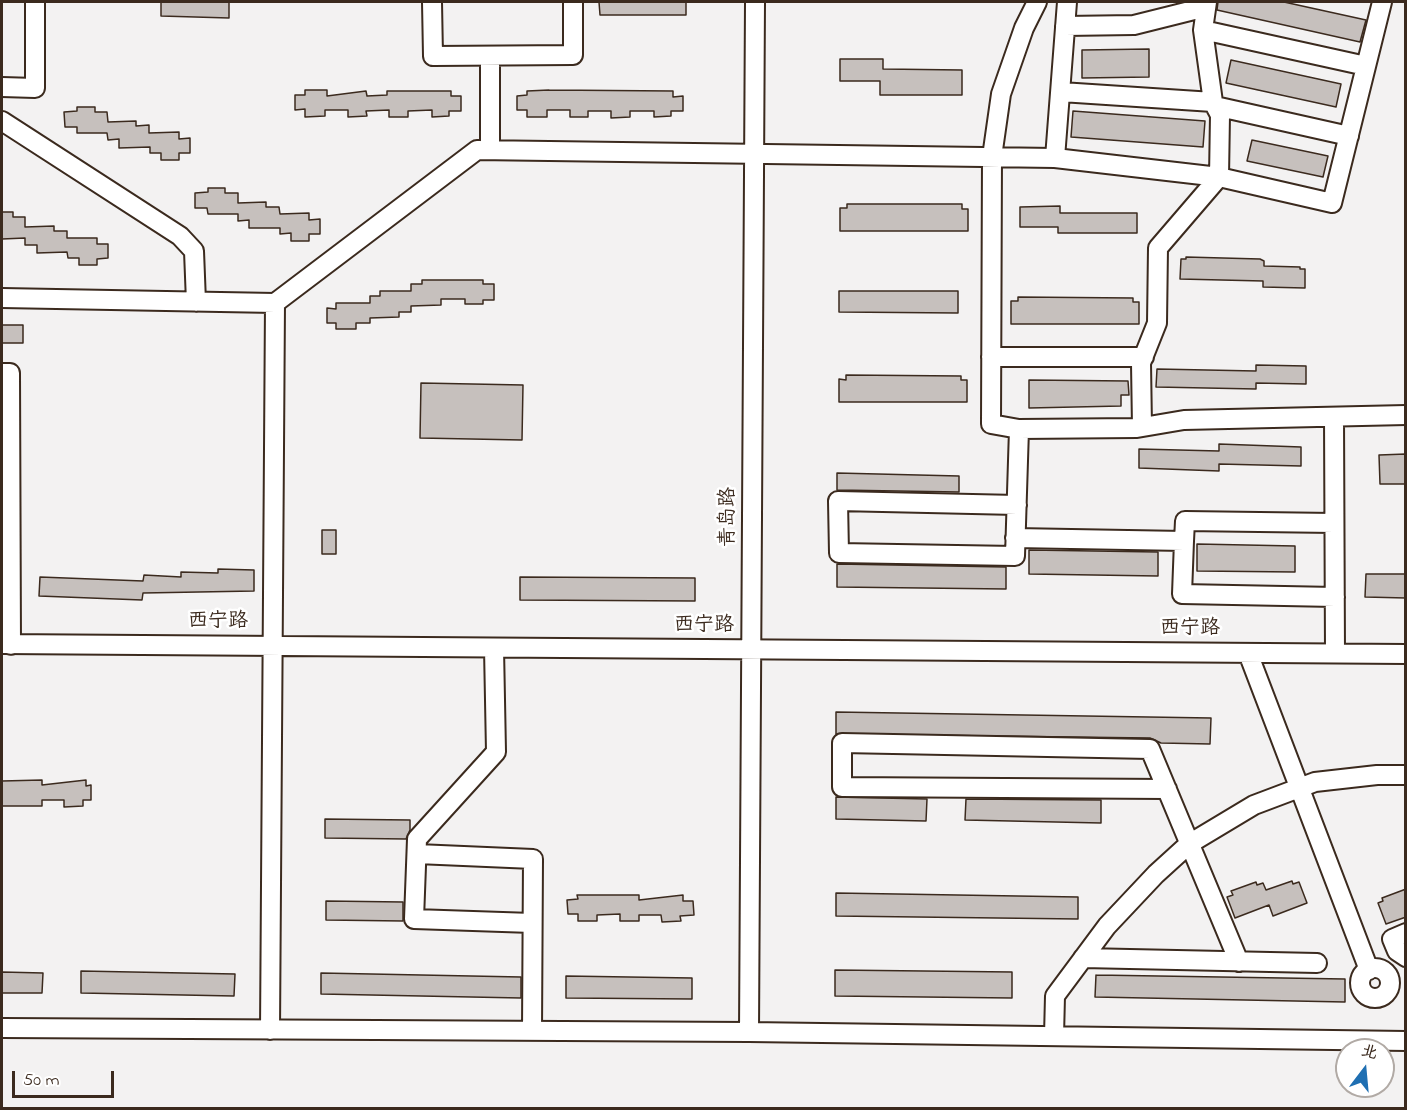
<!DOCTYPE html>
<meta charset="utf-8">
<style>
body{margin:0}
#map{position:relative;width:1407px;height:1110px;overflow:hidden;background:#f3f2f2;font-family:"Indie Flower","LXGW WenKai TC",sans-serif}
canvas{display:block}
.frame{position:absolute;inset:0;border:3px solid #3b2a1e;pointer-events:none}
.north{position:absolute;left:1335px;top:1038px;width:60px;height:60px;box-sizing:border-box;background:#fff;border:2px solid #b1aaa5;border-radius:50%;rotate:16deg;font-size:16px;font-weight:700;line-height:24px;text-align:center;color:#3b2a1e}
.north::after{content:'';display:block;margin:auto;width:21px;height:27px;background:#1f6fb2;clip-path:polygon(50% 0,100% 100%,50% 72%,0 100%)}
.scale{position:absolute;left:12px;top:1071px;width:102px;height:27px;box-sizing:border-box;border:3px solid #3b2a1e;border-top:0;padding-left:8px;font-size:18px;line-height:21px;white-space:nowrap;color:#3b2a1e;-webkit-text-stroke:4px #fff;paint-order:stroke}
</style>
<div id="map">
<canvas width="1407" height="1110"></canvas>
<div class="frame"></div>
<div class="north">北</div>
<div class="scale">50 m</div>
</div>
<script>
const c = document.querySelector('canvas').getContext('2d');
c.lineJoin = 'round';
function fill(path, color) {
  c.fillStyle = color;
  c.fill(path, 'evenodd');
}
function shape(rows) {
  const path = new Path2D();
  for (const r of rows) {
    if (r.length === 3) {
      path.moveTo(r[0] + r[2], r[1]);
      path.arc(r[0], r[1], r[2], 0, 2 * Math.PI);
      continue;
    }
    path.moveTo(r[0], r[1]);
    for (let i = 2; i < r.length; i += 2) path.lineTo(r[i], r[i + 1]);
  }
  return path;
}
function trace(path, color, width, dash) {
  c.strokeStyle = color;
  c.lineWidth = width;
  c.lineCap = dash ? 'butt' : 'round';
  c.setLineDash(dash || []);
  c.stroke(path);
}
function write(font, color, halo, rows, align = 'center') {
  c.font = font + ' "Indie Flower","LXGW WenKai TC",sans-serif';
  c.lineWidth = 5;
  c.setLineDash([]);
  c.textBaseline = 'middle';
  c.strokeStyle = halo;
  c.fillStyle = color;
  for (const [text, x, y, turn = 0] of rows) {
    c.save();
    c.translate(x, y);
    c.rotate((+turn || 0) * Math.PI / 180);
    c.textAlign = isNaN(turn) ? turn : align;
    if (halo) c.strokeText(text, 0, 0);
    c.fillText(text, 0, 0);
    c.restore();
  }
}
const building = shape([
 [161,2,229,2,229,18,161,16,161,2],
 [599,2,686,2,686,15,600,15,599,2],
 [1218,2,1284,2,1366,20,1360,42,1217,10,1218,2],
 [1149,49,1149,77,1082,78,1082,50,1149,49],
 [840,59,883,59,883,69,962,70,962,95,880,95,880,81,840,81,840,59],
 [1231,60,1341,84,1336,107,1226,83,1231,60],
 [305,90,327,90,327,96,366,91,367,96,387,95,387,91,451,91,451,96,461,96,461,111,449,111,449,116,432,117,432,110,408,111,408,117,389,117,389,110,366,111,367,116,348,117,348,110,325,110,325,116,305,117,305,109,295,110,295,95,305,95,305,90],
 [549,90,673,91,673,97,683,96,683,111,671,111,671,116,654,117,654,111,630,111,630,117,611,118,611,111,588,111,588,117,570,117,570,110,547,110,547,117,527,117,527,110,517,110,517,96,527,95,527,91,549,90],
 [77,107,95,107,95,112,107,112,108,122,136,121,136,126,149,125,149,133,179,132,179,139,190,138,190,153,179,153,179,160,161,160,161,153,150,153,150,147,119,148,119,139,108,140,107,133,77,133,77,127,65,127,64,112,77,111,77,107],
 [1073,111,1205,121,1203,147,1071,137,1073,111],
 [1252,140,1328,156,1323,177,1247,161,1252,140],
 [208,188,225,188,225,193,238,193,238,203,266,202,266,207,279,207,280,214,309,213,309,220,320,219,320,234,309,234,309,241,291,241,291,233,280,234,280,228,249,228,249,220,238,221,238,214,208,214,207,208,195,208,195,193,208,192,208,188],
 [847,204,962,204,962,209,968,209,968,231,840,231,840,208,847,208,847,204],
 [1060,206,1060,213,1137,213,1137,233,1058,233,1058,227,1020,227,1020,207,1060,206],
 [2,212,13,212,13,217,25,217,25,227,54,226,54,231,67,231,67,238,97,238,97,244,108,244,108,258,97,259,97,265,79,265,79,258,68,258,67,252,37,253,37,245,25,245,25,238,2,239,2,212],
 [1186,257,1260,259,1264,261,1264,266,1300,267,1300,269,1305,269,1305,288,1263,287,1263,281,1180,279,1181,259,1186,259,1186,257],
 [422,280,483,280,483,284,494,284,494,300,483,300,483,304,465,304,465,299,441,299,441,305,411,306,411,312,399,312,399,317,370,318,370,323,356,323,356,329,336,329,336,323,327,323,327,308,336,309,336,303,370,303,370,296,380,296,380,291,411,291,411,284,422,284,422,280],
 [839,291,958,291,958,313,839,312,839,291],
 [1018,297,1133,298,1133,302,1139,302,1139,324,1011,324,1011,301,1018,301,1018,297],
 [2,325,23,325,23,343,2,343,2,325],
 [1256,365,1306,366,1306,384,1256,383,1256,389,1156,387,1157,369,1256,371,1256,365],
 [846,375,961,376,961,380,967,380,967,402,839,402,839,379,846,380,846,375],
 [1029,380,1128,381,1129,395,1121,395,1121,406,1029,408,1029,380],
 [421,383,523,385,522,440,420,438,421,383],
 [1219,444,1301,447,1301,466,1219,464,1219,471,1139,468,1139,449,1219,451,1219,444],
 [1406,454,1406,484,1380,484,1379,455,1406,454],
 [837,473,959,476,959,492,837,490,837,473],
 [322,530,336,530,336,554,322,554,322,530],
 [1197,544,1295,546,1295,572,1197,571,1197,544],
 [1029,550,1158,552,1158,576,1029,574,1029,550],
 [837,564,1006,567,1006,589,837,587,837,564],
 [218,569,254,570,254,591,143,593,142,600,39,596,40,577,143,581,144,575,181,577,181,572,218,573,218,569],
 [1366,574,1406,574,1406,598,1365,597,1366,574],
 [520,577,695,578,695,601,520,600,520,577],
 [836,712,1211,718,1210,744,1161,743,1150,738,836,734,836,712],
 [42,780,42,785,86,780,86,786,91,785,91,800,83,800,83,806,64,807,64,800,42,800,42,806,2,806,2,781,42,780],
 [836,797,927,799,926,821,836,819,836,797],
 [966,799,1101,800,1101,823,965,820,966,799],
 [325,819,410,820,410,830,406,839,325,838,325,819],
 [1292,881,1293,884,1299,882,1307,903,1273,916,1269,905,1235,918,1227,897,1233,895,1231,891,1256,882,1257,885,1263,883,1266,890,1292,881],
 [1406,889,1406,917,1386,924,1378,903,1383,901,1382,898,1406,889],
 [836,893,1078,897,1078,919,836,916,836,893],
 [577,895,639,895,639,900,683,895,683,901,693,901,694,915,680,916,681,921,662,922,661,915,639,915,639,921,620,921,620,914,597,915,597,921,578,921,578,914,568,914,567,900,578,899,577,895],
 [326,901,403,902,403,921,326,920,326,901],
 [835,970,1012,972,1012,998,835,996,835,970],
 [81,971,235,974,234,996,81,993,81,971],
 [2,972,43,973,42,993,2,993,2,972],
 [321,973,521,977,521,998,321,994,321,973],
 [1096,975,1345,979,1345,1002,1095,997,1096,975],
 [566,976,692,978,692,999,566,998,566,976]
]);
fill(building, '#c6c0bd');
trace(building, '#3b2a1e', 1.5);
const minor = shape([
 [432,2,433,56,573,55,573,2],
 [1037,2,1024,28,1001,94,992,157,991,424,1019,429,1137,428,1184,420,1406,415],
 [1065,26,1134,25,1206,7],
 [1203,30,1366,66],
 [2,87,35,88,35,2],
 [1061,92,1213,102],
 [1215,106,1349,136],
 [2,121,180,236,194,251,196,302],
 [490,150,490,56],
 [1055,158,1067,2],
 [2,298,275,303,477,150,1055,158,1219,177,1332,203,1382,2],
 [991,357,1144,357],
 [2,373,10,373,11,645],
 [1334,417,1335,653],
 [1142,427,1141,363,1157,323,1158,248,1219,177,1220,115,1213,102,1203,30,1207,2],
 [1017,505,838,501,839,553,1015,556,1019,429],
 [1015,538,1184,541,1182,594,1335,597],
 [1184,541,1185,521,1334,523],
 [2,644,1406,654],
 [494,648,496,752,417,839,414,919,532,923],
 [1248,653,1369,970],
 [1167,789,842,787,842,743,1150,749,1239,962],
 [417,854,533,859,532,1031],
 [1406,933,1392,939,1397,951,1406,957],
 [1083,958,1317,963],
 [1375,983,15],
 [2,1028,749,1032,1406,1041],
 [270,1030,275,303],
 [749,1032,755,2],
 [1054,1036,1055,996,1107,926,1156,874,1189,844,1254,805,1315,782,1377,775,1406,775]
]);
trace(minor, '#3b2a1e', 22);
trace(minor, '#fff', 18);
write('20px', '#3b2a1e', '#fff', [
 ["青岛路",730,517,-90],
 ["西宁路",218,623],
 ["西宁路",704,627],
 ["西宁路",1190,630]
]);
</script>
